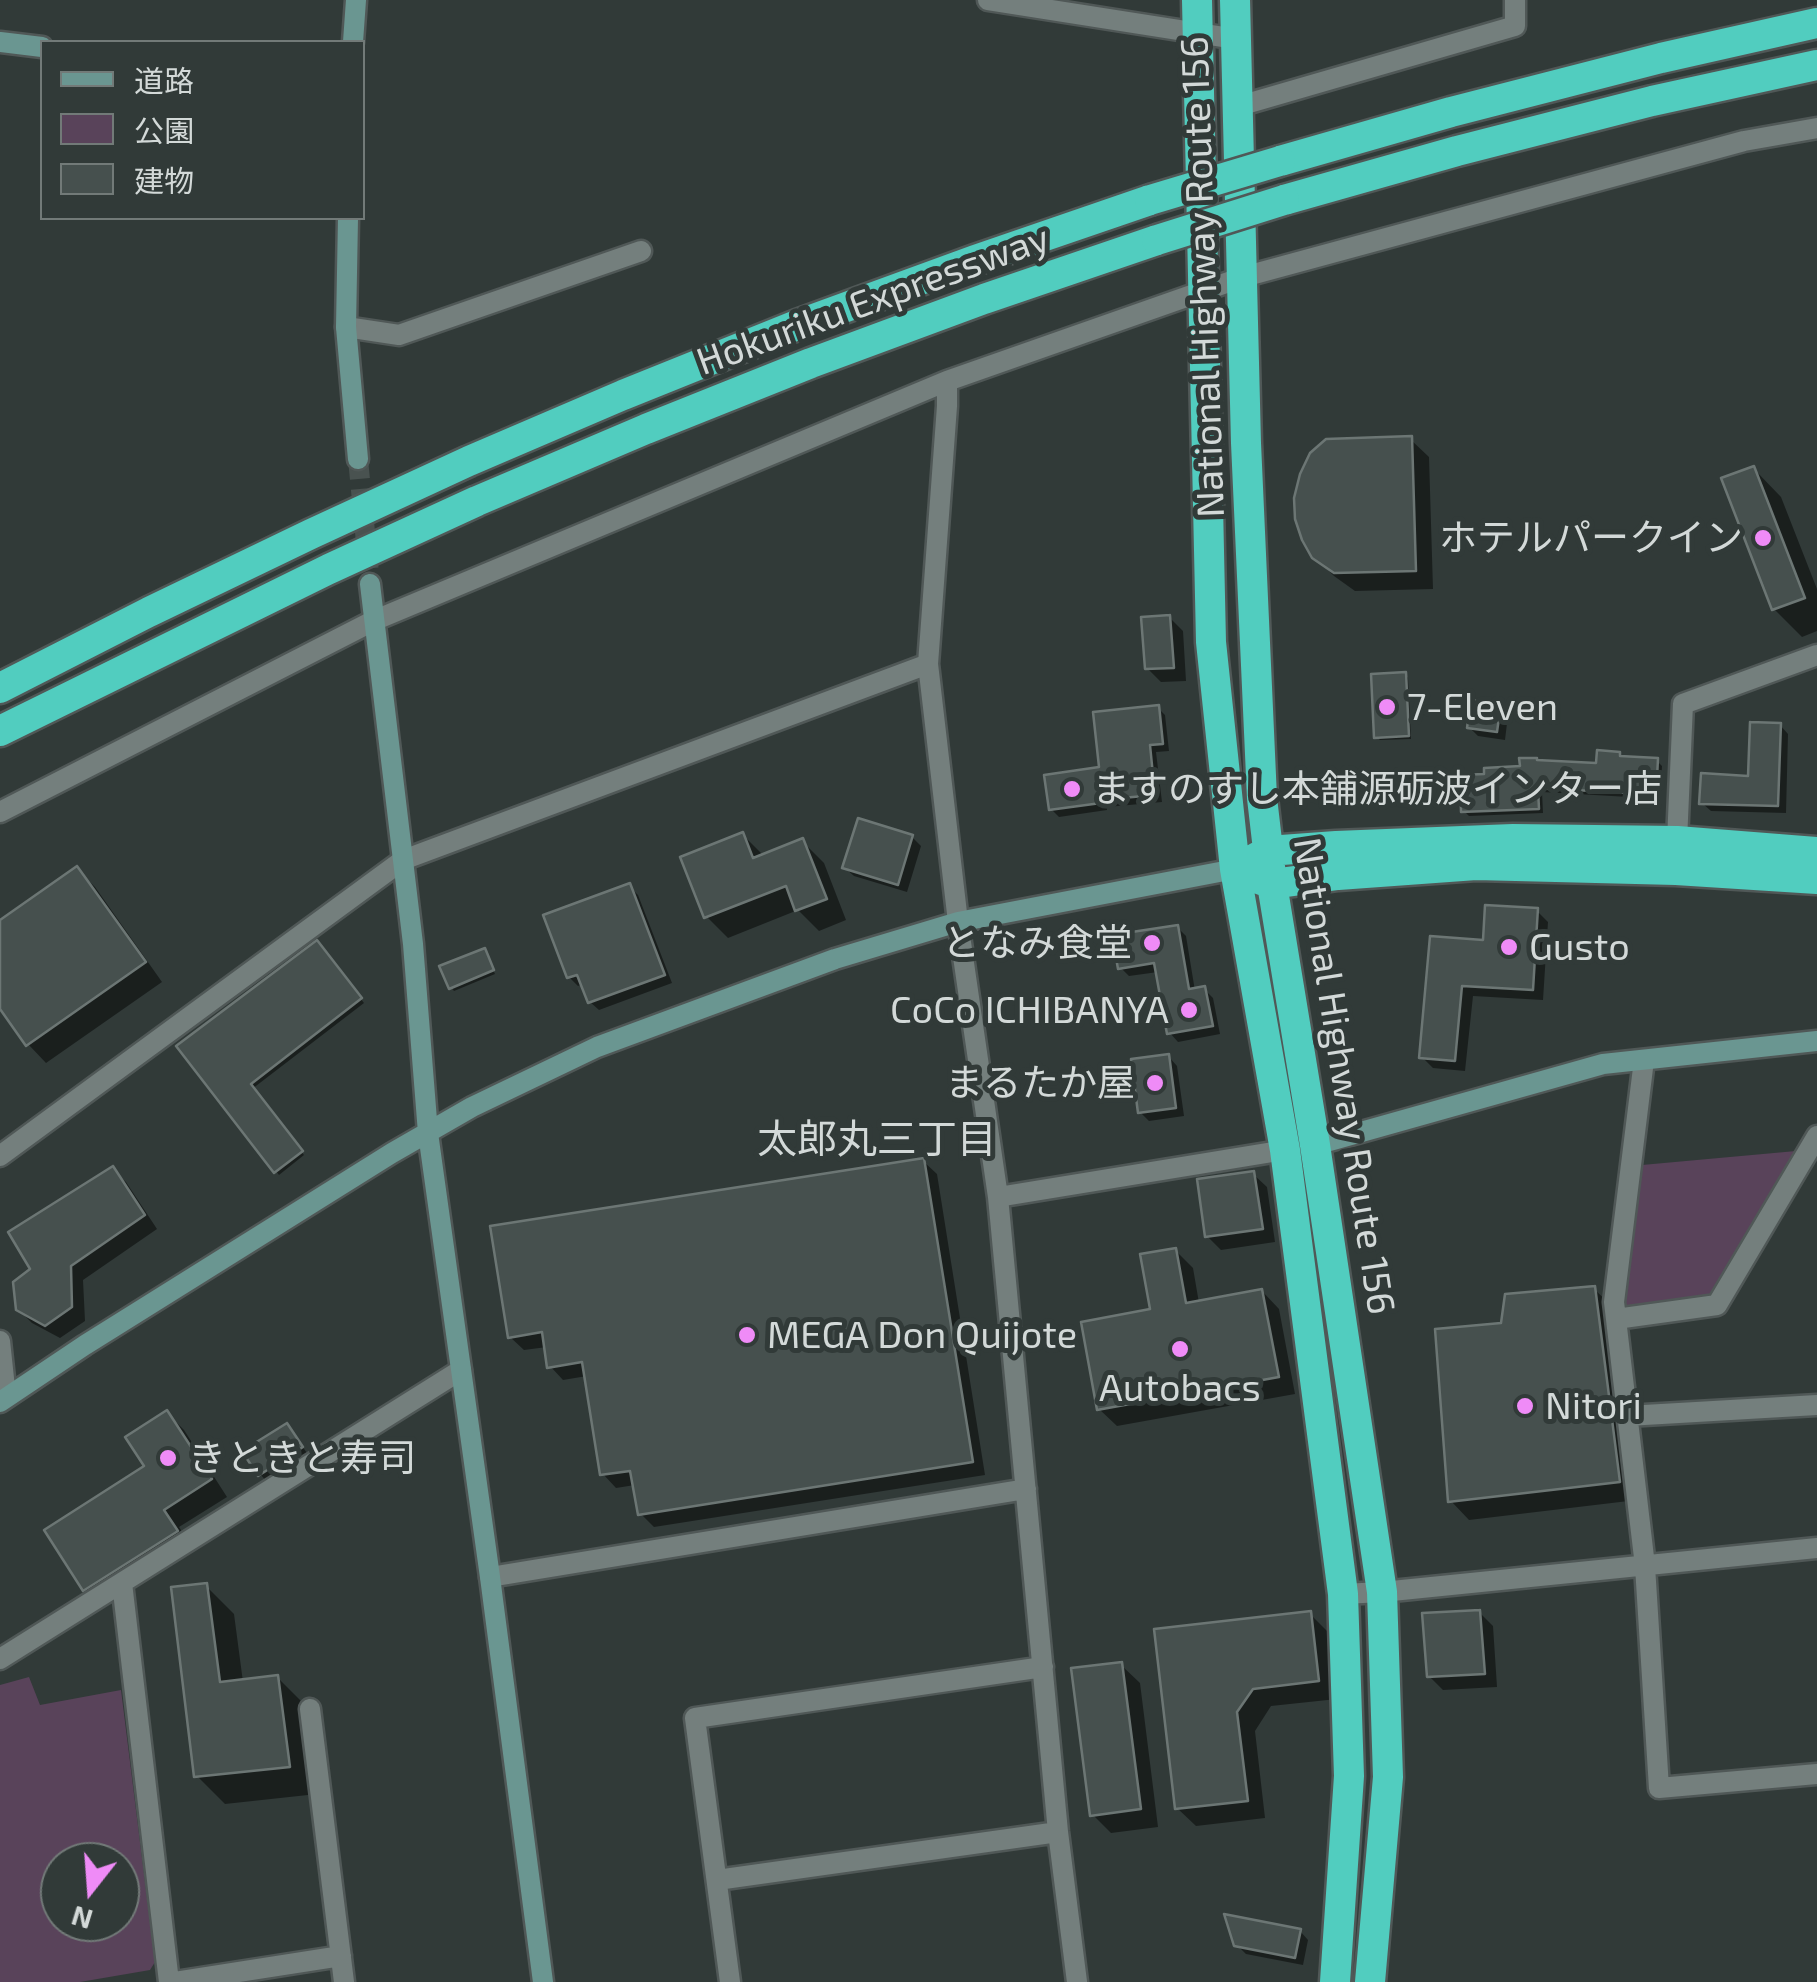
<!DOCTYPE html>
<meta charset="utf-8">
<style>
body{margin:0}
#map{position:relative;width:1817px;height:1982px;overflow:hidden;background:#313a38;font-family:"Exo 2","Noto Sans JP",sans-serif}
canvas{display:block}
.legend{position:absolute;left:40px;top:40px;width:325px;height:180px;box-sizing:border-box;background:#313a38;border:2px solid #727a78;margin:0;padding:12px 18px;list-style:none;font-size:30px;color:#d3d9d8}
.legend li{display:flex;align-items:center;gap:20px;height:50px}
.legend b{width:50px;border:2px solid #727a78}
.north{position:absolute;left:40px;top:1842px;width:100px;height:100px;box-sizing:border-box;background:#313a38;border:2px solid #727a78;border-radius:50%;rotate:197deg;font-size:28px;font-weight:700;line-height:40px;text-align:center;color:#d3d9d8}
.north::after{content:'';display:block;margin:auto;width:35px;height:45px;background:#ef8bf7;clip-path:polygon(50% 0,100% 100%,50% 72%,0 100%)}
</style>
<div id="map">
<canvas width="1817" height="1982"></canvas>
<ul class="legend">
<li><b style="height:12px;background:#6a9691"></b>道路</li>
<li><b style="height:28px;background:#59435a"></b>公園</li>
<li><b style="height:28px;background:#46504e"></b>建物</li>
</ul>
<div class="north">N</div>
</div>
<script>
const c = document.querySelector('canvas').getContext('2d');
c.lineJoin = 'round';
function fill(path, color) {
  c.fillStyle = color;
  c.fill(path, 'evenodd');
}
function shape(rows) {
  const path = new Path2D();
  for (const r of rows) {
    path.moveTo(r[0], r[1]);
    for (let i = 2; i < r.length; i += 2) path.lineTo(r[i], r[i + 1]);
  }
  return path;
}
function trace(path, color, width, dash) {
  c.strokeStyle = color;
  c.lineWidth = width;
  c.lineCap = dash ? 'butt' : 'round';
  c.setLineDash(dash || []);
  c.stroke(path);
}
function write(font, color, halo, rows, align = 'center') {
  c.font = font + ' "Exo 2","Noto Sans JP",sans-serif';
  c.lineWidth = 10;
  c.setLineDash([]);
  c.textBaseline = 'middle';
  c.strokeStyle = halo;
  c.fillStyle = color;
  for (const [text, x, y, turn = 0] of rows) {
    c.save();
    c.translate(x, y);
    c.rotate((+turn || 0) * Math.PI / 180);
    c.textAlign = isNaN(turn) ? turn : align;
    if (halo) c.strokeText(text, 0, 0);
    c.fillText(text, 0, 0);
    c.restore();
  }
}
fill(shape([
 [1796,1151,1714,1300,1621,1312,1642,1165],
 [29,1677,40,1705,121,1690,155,1962,150,1970,80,1982,0,1982,0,1685],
 [60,1862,120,1862,120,1922,60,1922]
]), '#59435a');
fill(shape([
 [1410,439,1429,457,1433,589,1355,591,1334,576,1314,556],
 [1754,469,1781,497,1817,589,1817,631,1802,637,1774,609],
 [1170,618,1183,631,1186,681,1161,682,1147,668],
 [1405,674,1408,678,1411,739,1380,740,1377,737],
 [1500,706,1508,715,1505,740,1478,736,1469,727],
 [1158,708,1165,715,1169,751,1156,752,1162,802,1107,807,1107,810,1059,817,1051,809,1102,769],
 [1780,725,1788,734,1786,813,1711,811,1702,803,1750,778],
 [1619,754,1624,759,1657,761,1662,766,1660,804,1635,803,1629,797,1542,792,1543,813,1469,816,1464,811,1522,769,1598,766],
 [743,835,764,856,802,841,824,863,846,920,819,931,798,910,728,938,706,916],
 [912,837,921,846,907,892,854,876,845,868],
 [77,869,95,887,162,982,46,1063,28,1044,0,1005,0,923],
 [629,886,638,895,672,983,599,1010,590,1002,583,984,578,986,569,977],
 [1536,910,1548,922,1543,1000,1473,996,1465,1071,1433,1068,1422,1057,1485,943],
 [1178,928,1186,936,1195,991,1204,989,1213,998,1220,1034,1178,1042,1170,1033,1158,972,1129,976,1120,967],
 [321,947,364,1003,252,1089,304,1155,279,1175,179,1047],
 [484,950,495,974,454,991,451,987],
 [1169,1057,1177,1066,1184,1116,1149,1121,1140,1112],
 [923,1161,937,1174,985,1475,654,1527,640,1513,635,1485,616,1488,603,1474,587,1376,563,1380,550,1366,547,1347,524,1350,510,1337],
 [112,1169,126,1182,157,1229,83,1280,85,1321,60,1338,32,1323,18,1309,34,1270],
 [1253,1174,1267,1187,1275,1242,1221,1250,1207,1236],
 [1175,1250,1193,1268,1199,1303,1262,1291,1279,1309,1295,1394,1117,1426,1099,1409,1152,1311],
 [1594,1289,1613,1307,1637,1500,1469,1520,1451,1501,1504,1325],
 [167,1413,184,1430,227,1497,179,1527,193,1549,102,1606,85,1589,147,1466],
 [287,1426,310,1457,268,1483,260,1474],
 [206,1586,234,1614,243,1682,277,1677,305,1705,317,1794,225,1804,197,1776],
 [1479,1612,1493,1626,1497,1687,1443,1690,1429,1676],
 [1310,1614,1329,1633,1337,1699,1271,1706,1255,1731,1265,1818,1196,1826,1177,1808,1157,1631],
 [1121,1665,1140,1683,1158,1827,1111,1833,1092,1814],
 [1300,1931,1308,1940,1303,1965,1246,1954,1237,1945]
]), '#0007');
const building = shape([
 [1412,436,1416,571,1334,573,1312,558,1302,540,1295,519,1294,498,1300,474,1310,453,1326,439,1412,436],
 [1754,466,1805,598,1772,610,1721,478,1754,466],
 [1170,615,1174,668,1145,669,1141,617,1170,615],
 [1406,672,1409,736,1374,738,1371,674,1406,672],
 [1471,700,1501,704,1497,732,1467,728,1471,700],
 [1159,705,1163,744,1150,745,1155,795,1100,800,1101,803,1049,810,1044,775,1099,767,1093,712,1159,705],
 [1750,722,1781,723,1778,806,1699,804,1701,773,1748,776,1750,722],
 [1597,750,1620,752,1620,756,1658,758,1656,800,1627,799,1628,793,1538,788,1539,809,1461,812,1460,775,1484,774,1484,768,1520,766,1519,758,1537,758,1537,760,1596,763,1597,750],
 [858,818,913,835,898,885,842,868,858,818],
 [743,832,753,858,803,838,827,899,795,911,786,886,704,918,680,857,743,832],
 [77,866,146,962,26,1046,0,1009,0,920,77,866],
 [630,883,665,975,588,1003,577,975,567,978,543,915,630,883],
 [1485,905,1538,908,1533,990,1462,986,1455,1061,1419,1058,1430,936,1483,940,1485,905],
 [1178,925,1189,989,1205,986,1213,1026,1167,1034,1154,963,1118,969,1112,935,1178,925],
 [317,940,362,998,251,1084,303,1151,274,1173,176,1046,317,940],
 [485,948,494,970,449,989,439,966,485,948],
 [1169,1054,1176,1108,1138,1113,1131,1059,1169,1054],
 [924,1158,973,1462,638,1515,630,1471,600,1475,582,1362,547,1368,542,1332,508,1338,490,1226,924,1158],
 [113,1166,145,1215,71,1266,72,1307,45,1326,16,1310,13,1282,30,1269,8,1232,113,1166],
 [1254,1171,1263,1229,1205,1237,1197,1179,1254,1171],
 [1176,1248,1186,1303,1262,1289,1279,1377,1097,1410,1081,1322,1150,1309,1140,1254,1176,1248],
 [1595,1286,1620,1482,1448,1502,1435,1329,1501,1323,1505,1294,1595,1286],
 [167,1410,212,1479,164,1510,178,1531,83,1591,44,1530,144,1466,125,1437,167,1410],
 [287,1423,303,1447,258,1476,242,1451,287,1423],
 [207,1583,220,1682,278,1675,290,1767,194,1777,171,1587,207,1583],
 [1480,1610,1485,1674,1427,1677,1422,1613,1480,1610],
 [1311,1611,1319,1681,1253,1689,1237,1712,1248,1801,1175,1809,1154,1629,1311,1611],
 [1122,1662,1141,1809,1090,1816,1071,1668,1122,1662],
 [1224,1914,1301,1929,1295,1958,1234,1946,1224,1914]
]);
fill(building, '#46504e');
trace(building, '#6c7674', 2.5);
trace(shape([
 [358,459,370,584]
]), '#495250', 20, [20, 10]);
const street = shape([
 [988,0,1236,39],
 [1239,106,1515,26,1515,0],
 [346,327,399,335,641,251],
 [947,381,1243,277,1744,141,1817,128],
 [0,812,373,621,947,381,947,406,928,664,958,922,998,1197,1058,1832,1077,1982],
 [1677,841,1683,704,1817,655],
 [1644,1060,1614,1302,1645,1566,1659,1788,1817,1774],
 [0,1156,403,860,928,664],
 [998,1197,1285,1150],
 [1616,1319,1717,1305,1817,1136],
 [0,1341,6,1397],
 [1627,1416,1817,1405],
 [490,1577,1026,1489],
 [122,1583,169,1982],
 [1343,1594,1382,1592,1817,1548],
 [0,1659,461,1370],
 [310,1709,344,1982],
 [717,1880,1058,1832],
 [175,1982,341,1956],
 [730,1982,695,1718,1043,1667]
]);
const secondary = shape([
 [0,42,42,47],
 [353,42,356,0],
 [348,218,346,327,358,459],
 [370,584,413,944,428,1133,490,1577,543,1982],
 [1315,1145,1603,1064,1817,1041],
 [0,1402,85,1345,392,1153,472,1107,597,1047,835,959,958,922,1235,869]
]);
const highway = shape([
 [1197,0,1211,642,1235,869,1285,1150,1343,1594,1349,1776,1335,1982],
 [1235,0,1246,443,1262,798,1272,884,1315,1145,1382,1592,1388,1777,1370,1982],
 [1280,161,1451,112,1661,58,1817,23],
 [1284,200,1457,151,1652,101,1817,65],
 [0,688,149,612,311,534,469,461,623,395,797,325,975,260,1150,200],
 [0,731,329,569,477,501,646,429,811,363,984,299,1157,240],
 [1250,861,1268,851,1336,846,1513,839,1677,841,1817,852],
 [1256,878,1272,884,1338,875,1476,865,1676,870,1817,879]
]);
trace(street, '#505857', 25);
trace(secondary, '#505857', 25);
trace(highway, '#505857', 35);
trace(street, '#747f7d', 20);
trace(secondary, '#6a9691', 20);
trace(highway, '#51cdbf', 30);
const highwayBridge = shape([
 [1150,200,1280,161],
 [1157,240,1284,200]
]);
trace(highwayBridge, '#505857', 35, []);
trace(highwayBridge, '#51cdbf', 30);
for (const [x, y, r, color] of [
 [1763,538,10,"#ef8bf7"],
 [1387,707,10,"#ef8bf7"],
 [1072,789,10,"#ef8bf7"],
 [1152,943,10,"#ef8bf7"],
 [1509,947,10,"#ef8bf7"],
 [1189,1010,10,"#ef8bf7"],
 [1155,1083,10,"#ef8bf7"],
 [747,1335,10,"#ef8bf7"],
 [1180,1349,10,"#ef8bf7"],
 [1525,1406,10,"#ef8bf7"],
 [168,1458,10,"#ef8bf7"]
]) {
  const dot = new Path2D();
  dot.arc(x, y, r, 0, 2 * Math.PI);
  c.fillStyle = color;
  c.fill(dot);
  trace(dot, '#313a38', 4);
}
write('38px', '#d3d9d8', '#313a38', [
 ["National Highway Route 156",1203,277,-92],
 ["Hokuriku Expressway",873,300,-20],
 ["National Highway Route 156",1344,1076,81]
]);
write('38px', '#d3d9d8', '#313a38', [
 ["ホテルパークイン",1743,538,"right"],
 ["7-Eleven",1407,707],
 ["ますのすし本舗源砺波インター店",1092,789],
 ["となみ食堂",1132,943,"right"],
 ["Gusto",1529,947],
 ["CoCo ICHIBANYA",1169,1010,"right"],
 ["まるたか屋",1135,1083,"right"],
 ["MEGA Don Quijote",767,1335],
 ["Autobacs",1180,1388,"center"],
 ["Nitori",1545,1406],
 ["きときと寿司",188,1458]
], 'left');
write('40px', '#d3d9d8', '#313a38', [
 ["太郎丸三丁目",877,1140]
]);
</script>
